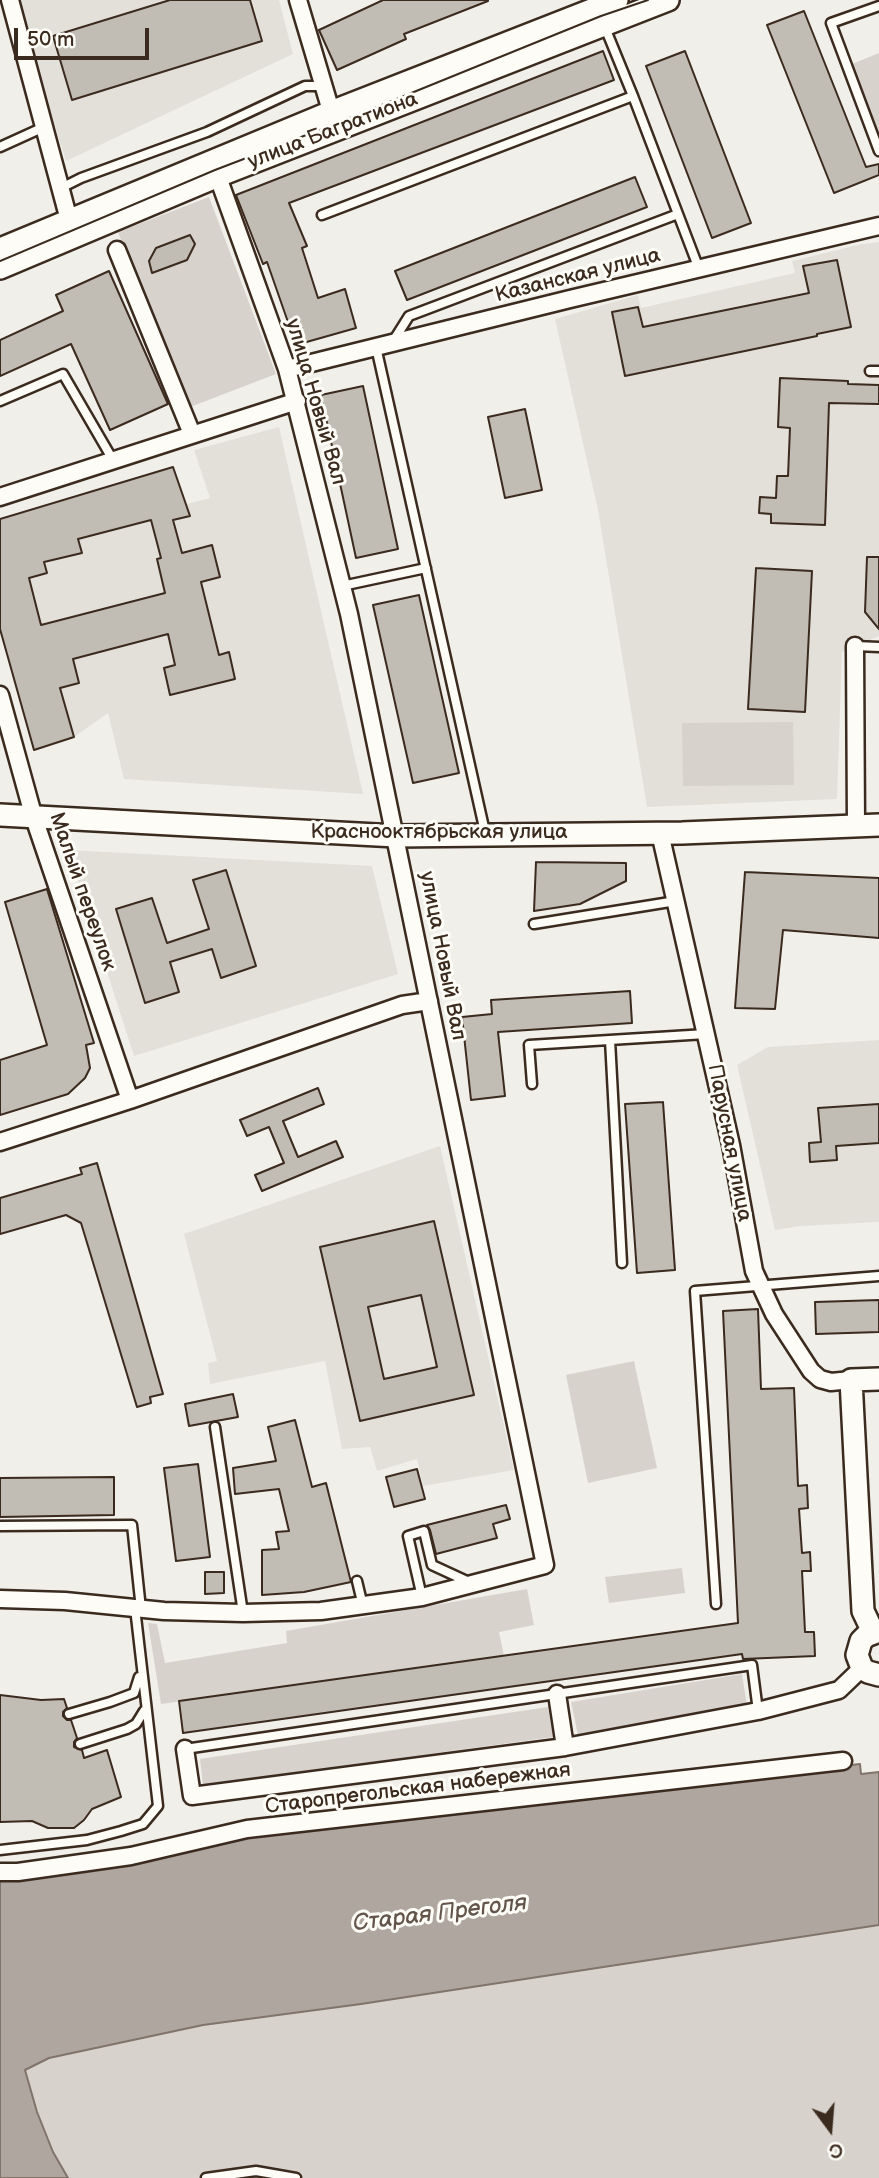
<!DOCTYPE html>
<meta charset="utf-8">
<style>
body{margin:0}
#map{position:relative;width:879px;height:2178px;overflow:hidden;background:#f1efea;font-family:"Balsamiq Sans",sans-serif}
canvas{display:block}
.north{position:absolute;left:795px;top:2094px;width:70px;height:70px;-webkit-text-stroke:5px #fdfcf7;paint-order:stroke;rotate:164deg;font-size:19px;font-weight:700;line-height:28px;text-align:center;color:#3b2a1e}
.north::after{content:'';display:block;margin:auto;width:24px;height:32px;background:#3b2a1e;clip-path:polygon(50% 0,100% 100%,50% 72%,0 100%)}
.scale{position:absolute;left:14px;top:28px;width:135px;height:32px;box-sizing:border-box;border:4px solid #3b2a1e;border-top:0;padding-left:9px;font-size:21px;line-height:24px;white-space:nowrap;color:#3b2a1e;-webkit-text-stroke:5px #fdfcf7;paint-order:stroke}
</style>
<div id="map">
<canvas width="879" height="2178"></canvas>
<div class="north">С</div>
<div class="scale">50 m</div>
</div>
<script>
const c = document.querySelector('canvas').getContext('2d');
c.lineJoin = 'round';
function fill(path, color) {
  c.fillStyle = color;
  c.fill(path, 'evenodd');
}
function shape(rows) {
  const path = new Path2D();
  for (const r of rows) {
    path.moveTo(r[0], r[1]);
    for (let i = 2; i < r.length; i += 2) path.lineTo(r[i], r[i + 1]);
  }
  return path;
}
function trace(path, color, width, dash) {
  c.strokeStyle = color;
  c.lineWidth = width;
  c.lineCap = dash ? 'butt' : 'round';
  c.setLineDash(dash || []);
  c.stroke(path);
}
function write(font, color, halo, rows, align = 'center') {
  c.font = font + ' "Balsamiq Sans",sans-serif';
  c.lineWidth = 6;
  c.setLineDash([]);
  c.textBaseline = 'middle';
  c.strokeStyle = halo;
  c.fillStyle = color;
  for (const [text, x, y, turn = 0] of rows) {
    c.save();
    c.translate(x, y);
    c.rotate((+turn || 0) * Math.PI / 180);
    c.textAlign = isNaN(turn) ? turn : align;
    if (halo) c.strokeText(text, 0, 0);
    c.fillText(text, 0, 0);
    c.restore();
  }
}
fill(shape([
 [15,0,279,0,293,54,66,161],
 [879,242,879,636,842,652,837,799,647,807,598,510,555,319,638,295,641,308,795,273,792,261,862,244],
 [279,427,363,794,124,779,108,713,74,737,34,750,0,629,0,519,173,467,187,504,210,498,194,450],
 [68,850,372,866,398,974,134,1056],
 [879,1040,879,1222,800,1226,775,1230,737,1065,768,1047],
 [440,1146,514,1470,423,1486,417,1459,377,1471,370,1447,342,1449,325,1361,210,1384,208,1363,217,1361,184,1234]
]), '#e3e0da');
fill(shape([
 [879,53,879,152,847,66],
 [209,197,276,374,185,409,118,232],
 [793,722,794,785,683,786,682,723],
 [634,1361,657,1468,588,1483,566,1375],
 [682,1568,685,1593,609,1603,605,1577],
 [527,1589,534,1625,499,1632,504,1656,161,1704,148,1623,157,1624,165,1663,287,1643,286,1631],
 [742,1674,747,1706,578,1735,571,1702],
 [548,1707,553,1737,203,1785,200,1759],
 [879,1925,879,2178,68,2178,53,2152,37,2112,25,2070,49,2058,203,2025,361,2004]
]), '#d7d2cc');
const water = shape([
 [860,1764,861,1774,879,1772,879,1925,361,2004,203,2025,49,2058,25,2070,37,2112,53,2152,68,2178,0,2178,0,1877,307,1825,860,1764]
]);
fill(water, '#aea69f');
trace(water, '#80746b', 2);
const building = shape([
 [170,0,250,0,262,41,72,100,53,36,170,0],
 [383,0,488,0,488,1,404,34,406,39,337,70,319,30,383,0],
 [804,11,866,167,879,164,879,175,834,193,767,25,804,11],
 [603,51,614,80,289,203,307,246,302,248,318,298,345,289,356,328,296,345,267,262,263,264,236,195,603,51],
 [685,51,751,223,712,238,646,66,685,51],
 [635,177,647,207,407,300,395,271,635,177],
 [190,235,195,244,187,260,152,273,149,261,156,248,190,235],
 [837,260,851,327,817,334,817,336,625,376,612,312,638,307,643,327,809,293,803,266,837,260],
 [109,271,168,404,110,430,71,344,0,376,0,340,63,311,56,295,109,271],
 [780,378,848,381,848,384,879,385,879,404,829,403,825,525,771,523,771,514,759,513,760,497,776,498,777,476,788,476,790,428,778,427,780,378],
 [363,386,398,549,356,558,321,395,363,386],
 [525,409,542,490,505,498,488,417,525,409],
 [173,467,190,516,173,520,182,553,212,545,220,577,201,582,219,655,229,652,235,679,170,695,164,668,175,665,168,634,73,659,79,683,60,688,74,737,34,750,0,629,0,519,173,467],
 [151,520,161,558,157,559,165,593,41,625,29,578,47,573,44,562,82,553,78,539,151,520],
 [867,557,879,557,879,629,865,612,867,557],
 [756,568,812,571,805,712,748,709,756,568],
 [419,595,459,773,413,783,373,605,419,595],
 [536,862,626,863,626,881,580,904,534,911,536,862],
 [226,870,256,966,221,978,212,949,170,962,179,992,145,1003,116,909,152,898,167,943,209,929,193,880,226,870],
 [745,872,879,878,879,938,783,930,775,1009,735,1008,745,872],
 [47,889,94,1043,86,1045,90,1068,85,1078,68,1094,0,1115,0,1060,47,1045,5,902,47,889],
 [630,991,632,1023,498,1032,505,1096,471,1100,462,1017,492,1014,491,1000,630,991],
 [318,1088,324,1104,283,1121,298,1157,336,1141,343,1157,262,1191,255,1175,284,1163,269,1127,247,1136,240,1120,318,1088],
 [663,1102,675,1270,637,1273,625,1104,663,1102],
 [879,1104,879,1143,836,1146,837,1160,810,1162,809,1143,821,1142,818,1108,879,1104],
 [97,1163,163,1394,150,1397,151,1403,137,1407,81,1223,66,1215,0,1234,0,1198,82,1174,80,1168,97,1163],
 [434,1221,474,1395,360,1421,320,1247,434,1221],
 [421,1295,437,1367,384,1379,368,1307,421,1295],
 [879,1300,879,1332,816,1334,815,1302,879,1300],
 [758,1309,761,1389,794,1388,798,1486,807,1485,808,1508,799,1509,802,1553,810,1552,811,1571,802,1571,805,1632,814,1632,815,1656,743,1659,742,1654,183,1733,179,1701,738,1623,723,1311,758,1309],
 [233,1394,238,1417,189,1426,185,1404,233,1394],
 [295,1420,312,1487,326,1483,351,1582,304,1592,262,1595,262,1550,279,1549,276,1532,289,1531,279,1489,235,1494,233,1468,276,1461,268,1427,295,1420],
 [198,1464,210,1557,176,1561,164,1468,198,1464],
 [417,1469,425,1499,394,1507,386,1477,417,1469],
 [114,1477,114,1515,0,1517,0,1478,114,1477],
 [506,1505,510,1519,493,1524,497,1538,436,1554,430,1530,427,1525,506,1505],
 [205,1572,224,1572,224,1593,205,1594,205,1572],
 [0,1695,41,1700,64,1699,67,1708,63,1712,63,1716,67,1720,71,1720,77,1738,74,1742,74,1747,82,1750,84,1758,107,1750,121,1797,92,1809,84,1820,74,1828,48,1828,32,1821,0,1822,0,1695]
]);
fill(building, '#c1bcb4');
trace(building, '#3b2a1e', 2);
const lane = shape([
 [879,6,831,23,879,151],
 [604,25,633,96],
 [0,147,44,127],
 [61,188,81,178,207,132,305,86,323,86],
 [322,215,633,96,699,269],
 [392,343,409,316,678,214],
 [376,347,485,832],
 [870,371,879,371],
 [0,401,63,374,113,460],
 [342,586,426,568],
 [855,646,879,647],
 [534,924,676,901],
 [610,1040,622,1263],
 [532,1084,529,1045,706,1034],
 [215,1427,243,1613],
 [0,1526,132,1525,141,1609],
 [357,1581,363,1606],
 [422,1597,408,1536,424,1531,432,1565,471,1583],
 [716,1604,695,1291,879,1276],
 [69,1714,110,1702,134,1693,139,1677],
 [80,1744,127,1729,136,1724,144,1711],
 [185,1749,752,1665,758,1711],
 [0,1850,87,1840,121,1831,143,1824,158,1806,135,1608],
 [206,2178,256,2171,296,2178]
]);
const street = shape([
 [10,0,69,220],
 [298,0,334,121],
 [117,250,192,434],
 [287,369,570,299,879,226],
 [0,497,297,401],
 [855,646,856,826],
 [0,695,34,818,130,1100],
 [660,833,731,1145,754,1271,774,1314,811,1371,820,1379,831,1382,851,1380],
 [0,1142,130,1100,402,1005,429,1001],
 [0,1599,65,1601,164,1611,243,1613,321,1611,422,1597,545,1565,349,614,287,369,214,166],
 [557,1694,565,1747],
 [185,1749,192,1796,565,1747,758,1711,839,1690,862,1668],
 [0,1872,18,1872,131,1856,247,1829,843,1761]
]);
const secondary = shape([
 [0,249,331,112,617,0],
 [0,268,218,176,668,0],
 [0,815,396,836,682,833,879,825],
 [879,1631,866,1636,861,1641,857,1655,862,1668,868,1672,879,1675],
 [873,1632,863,1611,851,1380,879,1379]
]);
trace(lane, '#3b2a1e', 13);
trace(street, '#3b2a1e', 21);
trace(secondary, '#3b2a1e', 26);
trace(lane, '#fdfcf7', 8);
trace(street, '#fdfcf7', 16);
trace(secondary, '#fdfcf7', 21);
trace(shape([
 [0,261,215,170,335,124,601,16,648,0]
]), '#3b2a1e', 2);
write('21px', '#3b2a1e', '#fdfcf7', [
 ["улица Багратиона",333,131,-21],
 ["Казанская улица",578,276,-14],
 ["улица Новый Вал",315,402,74],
 ["Краснооктябрьская улица",439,833],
 ["Малый переулок",82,892,71],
 ["улица Новый Вал",442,956,79],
 ["Парусная улица",729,1143,79],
 ["Старопрегольская набережная",418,1789,-7]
]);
write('italic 23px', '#63554b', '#fdfcf7', [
 ["Старая Преголя",440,1914,-7]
]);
</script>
